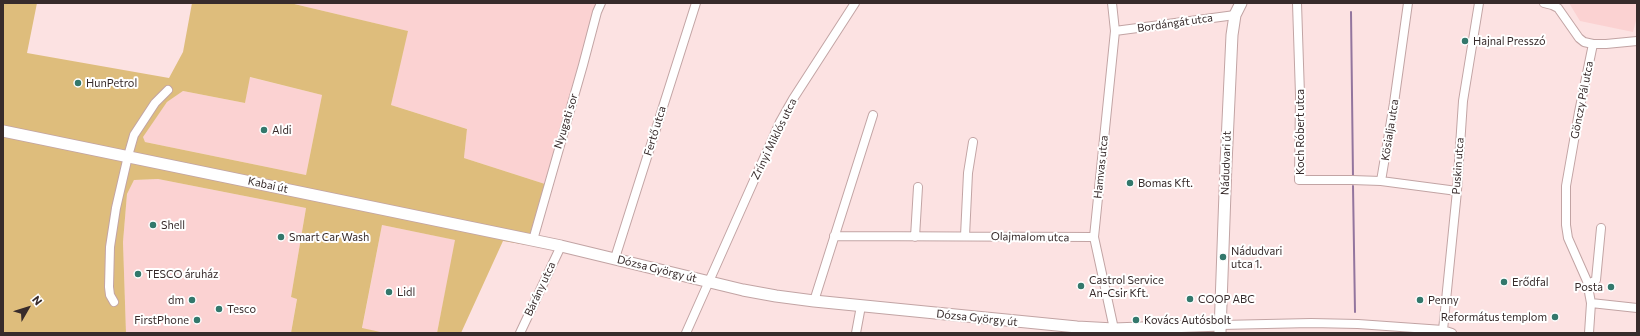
<!DOCTYPE html>
<meta charset="utf-8">
<style>
body{margin:0}
#map{position:relative;width:1640px;height:336px;overflow:hidden;background:#fce2e2;font-family:Commissioner,sans-serif}
canvas{display:block}
.frame{position:absolute;inset:0;border:4px solid #372b2b;pointer-events:none}
.north{position:absolute;left:8px;top:288px;width:40px;height:40px;-webkit-text-stroke:3px #fff;paint-order:stroke;rotate:51deg;font-size:11px;font-weight:700;line-height:16px;text-align:center;color:#372b2b}
.north::after{content:'';display:block;margin:auto;width:14px;height:18px;background:#372b2b;clip-path:polygon(50% 0,100% 100%,50% 72%,0 100%)}
</style>
<div id="map">
<canvas width="1640" height="336"></canvas>
<div class="frame"></div>
<div class="north">N</div>
</div>
<script>
const c = document.querySelector('canvas').getContext('2d');
c.lineJoin = 'round';
function fill(path, color) {
  c.fillStyle = color;
  c.fill(path, 'evenodd');
}
function shape(rows) {
  const path = new Path2D();
  for (const r of rows) {
    path.moveTo(r[0], r[1]);
    for (let i = 2; i < r.length; i += 2) path.lineTo(r[i], r[i + 1]);
  }
  return path;
}
function trace(path, color, width, dash) {
  c.strokeStyle = color;
  c.lineWidth = width;
  c.lineCap = dash ? 'butt' : 'round';
  c.setLineDash(dash || []);
  c.stroke(path);
}
function write(font, color, halo, rows, align = 'center') {
  c.font = font + ' Commissioner,sans-serif';
  c.lineWidth = 4;
  c.setLineDash([]);
  c.textBaseline = 'middle';
  c.strokeStyle = halo;
  c.fillStyle = color;
  for (const [text, x, y, turn = 0] of rows) {
    c.save();
    c.translate(x, y);
    c.rotate((+turn || 0) * Math.PI / 180);
    c.textAlign = isNaN(turn) ? turn : align;
    if (halo) c.strokeText(text, 0, 0);
    c.fillText(text, 0, 0);
    c.restore();
  }
}
fill(shape([
 [290,3,598,3,590,23,545,184,464,158,467,129,391,105,407,31],
 [1569,3,1637,3,1637,17,1633,32,1580,21],
 [249,77,322,95,306,175,145,142,142,137,167,102,183,91,245,103],
 [158,179,306,208,291,297,297,298,291,333,126,333,123,242,127,194,134,180],
 [382,225,456,240,437,333,385,333,362,329]
]), '#fbd2d2');
fill(shape([
 [3,3,37,3,27,53,169,78,183,52,192,3,290,3,408,31,391,105,467,129,464,158,545,184,527,245,503,241,461,333,437,333,455,240,382,225,362,328,385,333,291,333,297,299,291,297,306,208,158,179,134,180,127,194,123,242,126,333,3,333],
 [250,77,322,95,306,175,145,142,143,137,167,102,183,91,245,103]
]), '#debd7c');
trace(shape([
 [1351,12,1353,177],
 [1353,186,1355,312]
]), '#93759e', 2);
const minor = shape([
 [1112,3,1115,31,1094,237,1114,329],
 [1297,3,1300,95,1299,180,1352,180,1381,181,1457,191],
 [1544,3,1552,5,1558,8,1579,38,1584,42,1593,44,1606,44,1637,41],
 [1115,31,1235,15],
 [1381,181,1394,103,1408,3],
 [834,236,1094,237],
 [965,236,968,173,973,142],
 [915,237,918,187],
 [533,240,583,65,597,12,601,3],
 [615,258,696,3],
 [1592,282,1596,280,1601,228],
 [814,301,873,115],
 [114,302,110,295,109,287,110,247,116,208,128,156,134,135,155,103,168,90],
 [1591,303,1637,308],
 [1221,325,1311,323,1358,324,1443,330,1452,333],
 [1443,330,1457,191,1463,101,1479,3],
 [520,333,561,246],
 [686,333,780,122,793,99,855,3],
 [856,333,861,306],
 [1589,333,1591,303,1587,281,1568,238,1566,225,1566,186,1579,112,1593,44]
]);
const major = shape([
 [3,131,561,246,743,290,776,296,814,301,1077,327,1114,329,1221,325],
 [1220,332,1226,164,1232,35,1235,15,1241,3]
]);
trace(minor, '#c2a4a4', 10);
trace(major, '#c2a4a4', 13);
trace(minor, '#fff', 8);
trace(major, '#fff', 11);
for (const [x, y, r, color] of [
 [1465,41,4,"#33786c"],
 [78,83,4,"#33786c"],
 [264,130,4,"#33786c"],
 [1130,183,4,"#33786c"],
 [153,225,4,"#33786c"],
 [281,237,4,"#33786c"],
 [1223,257,4,"#33786c"],
 [138,274,4,"#33786c"],
 [1504,282,4,"#33786c"],
 [1081,286,4,"#33786c"],
 [1611,287,4,"#33786c"],
 [389,292,4,"#33786c"],
 [1190,299,4,"#33786c"],
 [192,300,4,"#33786c"],
 [1420,300,4,"#33786c"],
 [219,309,4,"#33786c"],
 [1555,317,4,"#33786c"],
 [197,320,4,"#33786c"],
 [1136,320,4,"#33786c"]
]) {
  const dot = new Path2D();
  dot.arc(x, y, r, 0, 2 * Math.PI);
  c.fillStyle = color;
  c.fill(dot);
  trace(dot, '#fff', 1.5);
}
write('11px', '#372b2b', '#fff', [
 ["Bordángát utca",1175,23,-8],
 ["Gönczy Pál utca",1582,100,-79],
 ["Nyugati sor",566,121,-73],
 ["Kösialja utca",1390,130,-81],
 ["Fertő utca",655,131,-73],
 ["Koch Róbert utca",1300,132,-90],
 ["Zrínyi Miklós utca",774,139,-64],
 ["Nádudvari út",1226,163,-88],
 ["Puskin utca",1458,166,-86],
 ["Hamvas utca",1101,167,-84],
 ["Kabai út",268,185,12],
 ["Olajmalom utca",1030,237,1],
 ["Dózsa György út",657,269,14],
 ["Bárány utca",540,289,-65],
 ["Dózsa György út",977,318,6]
]);
write('11px', '#372b2b', '#fff', [
 ["Hajnal Presszó",1473,41],
 ["HunPetrol",86,83],
 ["Aldi",272,130],
 ["Bomas Kft.",1138,183],
 ["Shell",161,225],
 ["Smart Car Wash",289,237],
 ["Nádudvari",1231,251],
 ["utca 1.",1231,264],
 ["TESCO áruház",146,274],
 ["Castrol Service",1089,280],
 ["An-Csir Kft.",1089,293],
 ["Erődfal",1512,282],
 ["Posta",1603,287,"right"],
 ["Lidl",397,292],
 ["COOP ABC",1198,299],
 ["dm",184,300,"right"],
 ["Penny",1428,300],
 ["Tesco",227,309],
 ["Református templom",1547,317,"right"],
 ["FirstPhone",189,320,"right"],
 ["Kovács Autósbolt",1144,320]
], 'left');
</script>
